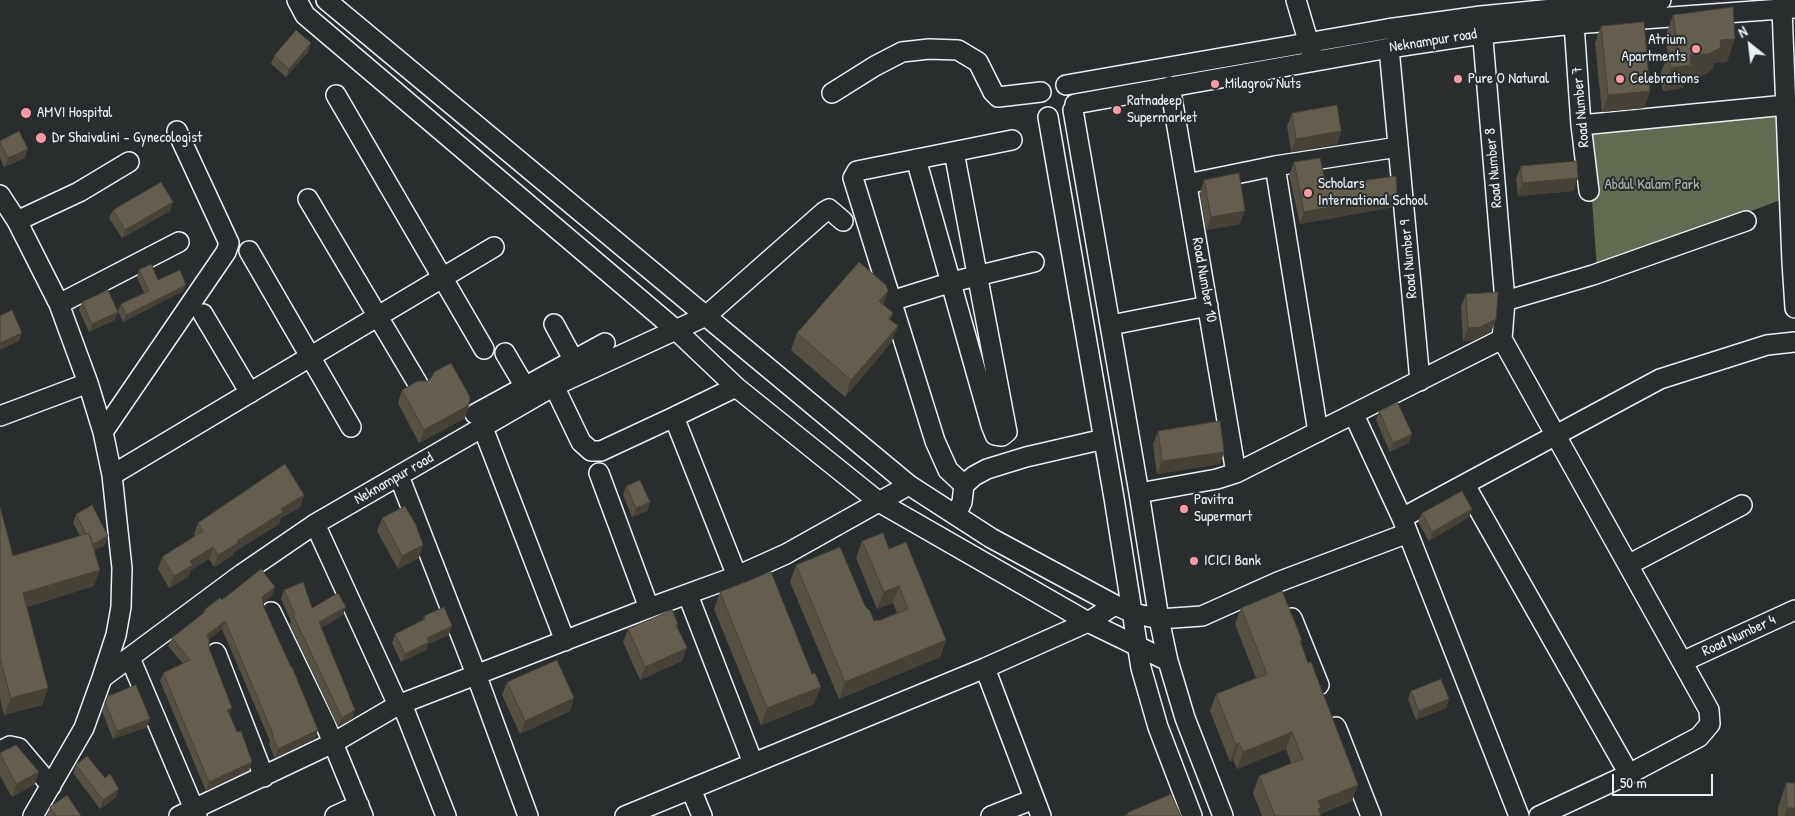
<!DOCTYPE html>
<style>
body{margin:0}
#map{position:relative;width:1795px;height:816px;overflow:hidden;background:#2a2d2e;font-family:"Patrick Hand",sans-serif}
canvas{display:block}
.north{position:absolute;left:1725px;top:20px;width:50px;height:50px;-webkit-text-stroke:4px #2a2d2e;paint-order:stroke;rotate:331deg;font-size:14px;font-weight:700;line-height:20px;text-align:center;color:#e8f1f8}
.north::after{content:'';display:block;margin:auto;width:18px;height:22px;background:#e8f1f8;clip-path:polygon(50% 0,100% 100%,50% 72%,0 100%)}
.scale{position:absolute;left:1612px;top:774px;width:101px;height:22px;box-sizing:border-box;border:2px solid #e8f1f8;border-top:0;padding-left:6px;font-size:15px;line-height:18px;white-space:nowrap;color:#e8f1f8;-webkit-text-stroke:4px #2a2d2e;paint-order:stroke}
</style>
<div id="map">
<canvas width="1795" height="816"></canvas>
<div class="north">N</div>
<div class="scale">50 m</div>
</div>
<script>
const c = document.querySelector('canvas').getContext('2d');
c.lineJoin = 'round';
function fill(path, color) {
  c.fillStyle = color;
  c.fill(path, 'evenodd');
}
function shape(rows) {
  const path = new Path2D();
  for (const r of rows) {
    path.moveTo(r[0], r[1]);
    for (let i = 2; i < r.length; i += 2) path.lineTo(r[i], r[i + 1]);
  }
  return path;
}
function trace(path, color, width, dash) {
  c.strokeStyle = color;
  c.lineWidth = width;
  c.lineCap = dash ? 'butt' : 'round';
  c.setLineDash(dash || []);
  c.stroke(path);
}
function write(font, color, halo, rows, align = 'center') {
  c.font = font + ' "Patrick Hand",sans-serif';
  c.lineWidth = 4;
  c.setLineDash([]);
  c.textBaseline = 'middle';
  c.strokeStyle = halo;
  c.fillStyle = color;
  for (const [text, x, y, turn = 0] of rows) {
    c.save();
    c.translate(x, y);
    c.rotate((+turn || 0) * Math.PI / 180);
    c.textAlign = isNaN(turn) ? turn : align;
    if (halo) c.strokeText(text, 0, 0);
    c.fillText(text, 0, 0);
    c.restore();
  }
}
fill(shape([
 [1780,112,1783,199,1597,269,1587,131]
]), '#626b52');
const minor = shape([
 [297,0,305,15,676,330,736,387,879,502,1088,622,1168,661],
 [326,0,909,485,991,538,1115,605,1133,613,1159,619,1202,616,1278,582,1408,533],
 [1296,0,1312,54],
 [1782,9,1792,262,1795,308],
 [1574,24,1581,125,1589,191],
 [1389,48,1420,381],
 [1066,85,1387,29,1481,16,1573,7,1661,0],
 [1170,86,1236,473],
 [832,93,875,66,902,52,929,49,958,50,978,62,993,92,998,97,1041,92],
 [336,95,484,349],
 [1075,104,1389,48,1482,34,1574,24,1795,8],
 [1073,110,1139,493,1159,619,1168,661,1185,718,1223,816],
 [1048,117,1114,498,1141,668,1158,727,1192,816],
 [1581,125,1786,105],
 [916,159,991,425,995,435,1002,436,1007,432,954,152],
 [1275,166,1318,432],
 [1187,184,1275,166,1398,147],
 [0,195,17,221,59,304,88,383,103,432,112,475,122,568,121,607,116,635,102,678,84,728,33,816],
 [308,199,418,384],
 [17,221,79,192,129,162],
 [249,251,351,427],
 [891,301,952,282,1034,262],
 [1505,301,1593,275,1746,221],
 [59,304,179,242],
 [203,314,250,393],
 [554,324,579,370],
 [1111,325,1208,306],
 [1502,339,1709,710,1710,724,1699,737,1629,774,1539,816],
 [505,353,531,397],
 [554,386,581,442,591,451,601,451,674,417],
 [736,387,674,417,737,576],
 [475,414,605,343],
 [1354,415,1402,518],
 [0,416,88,383],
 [483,428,565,641],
 [103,432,226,252,229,243,177,131],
 [599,473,649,608],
 [112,475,494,247],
 [399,476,476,674,528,816],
 [964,485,974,476,987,469,1026,457,1104,439],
 [1465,485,1629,774],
 [1139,493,1217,479,1236,473,1502,339,1505,301,1481,16],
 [956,515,962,502,964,485,948,470,935,441,853,178,857,171,1012,140],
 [315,524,398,705],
 [1628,565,1742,505],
 [688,595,753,763],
 [271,612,326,726,363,816],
 [1292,618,1319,685],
 [216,653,264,777],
 [130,658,197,816],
 [1682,662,1795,610],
 [985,668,1041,816],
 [102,678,242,574,315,524,554,386,706,316,824,212,829,209,843,221],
 [402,704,446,816],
 [1336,727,1371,816],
 [0,751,10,746,19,748,51,786],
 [691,789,702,816],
 [179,816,333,743,398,705,649,608,737,576,786,554,909,485],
 [335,816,359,805],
 [625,816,985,668,1088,622,1115,605],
 [991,816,1034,799],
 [1519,816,1402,518,1660,379,1767,345,1795,342]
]);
trace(minor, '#e8f1f8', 22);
trace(minor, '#2a2d2e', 19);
fill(shape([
 [1673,15,1727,62,1714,63,1712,70,1700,77,1687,77,1683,88,1663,91,1660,75,1668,55,1665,37],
 [1601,26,1650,91,1644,108,1602,112,1595,43],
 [311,43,308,52,286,77,271,64,274,56],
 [1292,113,1341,131,1337,144,1291,152,1287,126],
 [0,141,25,158,4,167,0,158],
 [1294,162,1324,176,1333,185,1397,195,1393,207,1300,224,1289,175],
 [1521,166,1578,178,1573,191,1518,196,1516,179],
 [1204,180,1240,224,1206,230,1200,193],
 [113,210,170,211,122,238,109,218],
 [139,270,158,280,183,291,123,322,118,311,121,304,144,293,137,277],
 [888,291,883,305,893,313,890,320,898,326,891,343,845,397,791,350,797,333],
 [1466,294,1496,319,1491,332,1475,340,1463,341,1461,307],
 [82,302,115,320,89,332,79,310],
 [432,377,469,405,465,418,419,443,398,403,402,390,428,381],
 [1379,411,1409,443,1390,452,1376,420],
 [1158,431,1224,452,1220,464,1157,474,1153,444],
 [626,486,650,502,647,511,632,517,623,495],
 [304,495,300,507,281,518,279,524,234,552,233,555,214,567,209,559,191,570,188,577,169,588,158,569,162,557,195,536,194,535,198,523],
 [0,507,13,556,80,536,73,523,76,514,108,536,105,545,94,550,94,586,27,607,48,688,42,705,4,715,0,699],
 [1472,509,1469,517,1429,541,1418,522,1422,513],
 [382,518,419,558,398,569,377,531],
 [862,541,889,549,946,640,940,657,839,699,790,582,796,565,865,606,874,621,878,621,897,613,893,603,877,609,856,558],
 [284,590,312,608,343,615,321,628,352,719,338,727,290,624,291,621,281,599],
 [720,592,814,704,761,725,714,609],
 [272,596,263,602,264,608,315,739,275,758,269,744,270,741,222,629,209,639,209,648,229,714,237,732,252,762,249,770,206,791,160,681,163,673,183,664,168,646,172,638,203,614,204,610,222,600],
 [1241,608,1302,640,1301,643,1352,801,1320,814,1321,816,1262,816,1253,793,1259,776,1291,763,1286,749,1237,769,1233,760,1230,762,1210,711,1216,694,1256,678,1235,624],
 [424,616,449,635,428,644,426,650,401,662,392,643,395,634,423,620],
 [678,624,677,627,687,648,682,661,640,680,623,642,628,629],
 [507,682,574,698,570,711,520,734,502,695],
 [1411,691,1449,699,1446,708,1416,720,1408,699],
 [108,696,147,727,113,739,102,711],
 [0,753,35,784,12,797,0,776],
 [76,765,116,797,100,809,73,773],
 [1786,783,1795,816,1778,816,1778,808],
 [50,807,81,816,47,816]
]), '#575143');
fill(shape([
 [1735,39,1727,62,1714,63,1712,70,1700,77,1687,77,1683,88,1663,91,1671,68,1690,55,1721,40],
 [311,43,308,52,286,77,289,69],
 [1650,91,1644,108,1602,112,1608,95],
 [1341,131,1337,144,1291,152,1296,139],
 [28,149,25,158,4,167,8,158],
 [1578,178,1573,191,1518,196,1522,183],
 [1397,195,1393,207,1300,224,1304,212],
 [173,202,170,211,122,238,125,230],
 [1245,211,1240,224,1206,230,1211,217],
 [186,285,183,291,123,322,126,315],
 [888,291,882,308,879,301],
 [118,312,115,320,89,332,92,324],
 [1496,319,1491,332,1475,340,1463,341,1468,328],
 [898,326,891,343,845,397,851,380],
 [22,333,19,341,0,350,0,343],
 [469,405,465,418,419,443,424,430],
 [1412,434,1409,443,1390,452,1393,443],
 [1224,452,1220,464,1157,474,1162,461],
 [304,495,300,507,281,518,279,524,234,552,233,555,214,567,218,555,281,509],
 [650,502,647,511,632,517,636,508],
 [1472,509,1469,517,1429,541,1432,532],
 [108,536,105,545,89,553,92,545],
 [423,545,419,558,398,569,402,556],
 [213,547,209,559,191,570,188,577,169,588,174,576,190,561],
 [100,570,94,586,17,610,23,593],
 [899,586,893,603,877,609,884,592],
 [275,587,272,596,259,606,262,597],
 [346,607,343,615,316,631,319,622],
 [225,621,222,629,204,643,207,635],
 [452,626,449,635,428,644,426,650,401,662,405,654,427,638],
 [946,640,940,657,839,699,845,682],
 [687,648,682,661,640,680,645,667],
 [821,687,814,704,761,725,767,708],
 [48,688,42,705,4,715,11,698],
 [574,698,570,711,520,734,525,721],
 [1449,699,1446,708,1416,720,1419,711],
 [232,708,228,716,227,710],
 [355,710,352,719,338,727,342,718],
 [150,719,147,727,113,739,117,731],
 [318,730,315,739,275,758,278,749],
 [1292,732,1286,749,1237,769,1243,752],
 [1239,743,1233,760,1230,762,1236,745],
 [252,762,249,770,206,791,209,782],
 [39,772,35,784,12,797,16,784],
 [1358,785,1352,801,1319,815,1318,801],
 [119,789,116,797,100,809,103,800],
 [1787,808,1795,808,1795,816,1784,816]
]), '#474237');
const building = shape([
 [1733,7,1735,39,1721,40,1720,48,1708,54,1690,55,1691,65,1671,68,1668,53,1678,51,1673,15,1733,7],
 [1644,22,1650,91,1608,95,1601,26,1644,22],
 [296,30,311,43,289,69,274,56,296,30],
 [1337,105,1341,131,1296,139,1292,113,1337,105],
 [19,131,28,149,8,158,0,143,0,141,19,131],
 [1320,158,1324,176,1333,185,1396,176,1397,195,1304,212,1294,162,1320,158],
 [1577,161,1578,178,1522,183,1521,166,1577,161],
 [1239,173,1245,211,1211,217,1204,180,1239,173],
 [161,182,173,202,125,230,113,210,161,182],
 [859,262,886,285,888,291,879,301,893,313,888,318,898,326,851,380,797,333,859,262],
 [151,264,158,280,180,270,186,285,126,315,121,304,149,291,139,270,151,264],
 [108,290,118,312,92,324,82,302,108,290],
 [1498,292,1496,319,1480,327,1468,328,1466,294,1498,292],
 [12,310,22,333,0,343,0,316,12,310],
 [451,363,470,397,469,405,424,430,402,390,418,381,428,381,432,377,434,372,451,363],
 [1398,403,1412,434,1393,443,1379,411,1398,403],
 [1220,421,1224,452,1162,461,1158,431,1220,421],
 [285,464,304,495,281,509,283,512,237,541,238,543,218,555,213,547,190,561,193,565,174,576,162,557,203,531,198,523,285,464],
 [640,480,650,502,636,508,626,486,640,480],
 [1462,491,1472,509,1432,532,1422,513,1462,491],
 [92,505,108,536,93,544,89,533,86,534,76,514,92,505],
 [405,506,416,525,423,545,402,556,382,518,405,506],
 [0,507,13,556,89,533,100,570,23,593,48,688,11,698,0,659,0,507],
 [883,533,889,549,906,542,946,640,845,682,796,565,840,547,865,606,870,611,874,621,878,620,878,621,908,609,899,586,884,592,862,541,883,533],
 [261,569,275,587,262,597,264,608,291,667,292,667,318,730,278,749,272,735,273,734,225,621,207,635,209,640,209,648,232,708,227,710,237,732,241,731,252,762,209,782,163,673,190,660,172,638,206,611,204,610,220,598,222,600,261,569],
 [771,572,812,674,815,673,821,687,767,708,720,592,771,572],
 [303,582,312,608,338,593,346,607,319,622,355,710,342,718,293,615,295,614,284,590,303,582],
 [1282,591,1302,640,1300,641,1308,663,1311,662,1358,785,1318,801,1321,808,1318,809,1321,816,1275,816,1259,776,1303,759,1292,732,1243,752,1239,743,1236,745,1216,694,1267,674,1241,608,1282,591],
 [444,607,452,626,427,638,429,642,405,654,395,634,425,619,424,616,444,607],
 [672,610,678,624,676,625,687,648,645,667,628,629,672,610],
 [557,660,574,698,525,721,507,682,557,660],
 [1441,679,1449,699,1419,711,1411,691,1441,679],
 [136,685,150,719,117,731,105,702,108,696,136,685],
 [16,745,39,772,16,784,0,754,0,753,16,745],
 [87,756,105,778,110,774,119,789,103,800,76,765,87,756],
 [1786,783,1795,783,1795,808,1787,808,1786,783],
 [1171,794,1181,816,1124,816,1128,814,1127,813,1171,794],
 [67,795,81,816,56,816,50,807,67,795]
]);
fill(building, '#655e4e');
trace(building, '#474237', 1);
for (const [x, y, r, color] of [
 [1696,49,5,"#ff9aa2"],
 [1458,79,5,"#ff9aa2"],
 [1620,79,5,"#ff9aa2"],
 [1215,84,5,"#ff9aa2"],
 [1117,110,5,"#ff9aa2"],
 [26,113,6,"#ff9aa2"],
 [41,138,6,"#ff9aa2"],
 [1308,193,5,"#ff9aa2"],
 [1184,509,5,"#ff9aa2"],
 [1194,561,5,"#ff9aa2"]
]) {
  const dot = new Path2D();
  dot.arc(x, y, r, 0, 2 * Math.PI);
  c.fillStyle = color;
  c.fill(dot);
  trace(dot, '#2a2d2e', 2);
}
write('15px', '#e8f1f8', '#2a2d2e', [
 ["Atrium",1686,40,"right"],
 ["Apartments",1686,57,"right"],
 ["Pure O Natural",1468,79],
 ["Celebrations",1630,79],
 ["Milagrow Nuts",1225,84],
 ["Ratnadeep",1127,101],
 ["Supermarket",1127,118],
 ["AMVI Hospital",37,113],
 ["Dr Shaivalini - Gynecologist",52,138],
 ["Scholars",1318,184],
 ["International School",1318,201],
 ["Pavitra",1194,500],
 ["Supermart",1194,517],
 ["ICICI Bank",1204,561]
], 'left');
write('15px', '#e8f1f8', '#2a2d2e', [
 ["Neknampur road",1433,41,-9],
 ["Road Number 7",1581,107,-95],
 ["Road Number 8",1494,168,-95],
 ["Road Number 9",1409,259,-95],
 ["Road Number 10",1204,280,80],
 ["Neknampur road",394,479,-30],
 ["Road Number 4",1739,636,-25]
]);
write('15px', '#acb5ad', '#2a2d2e', [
 ["Abdul Kalam Park",1652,185]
]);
</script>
